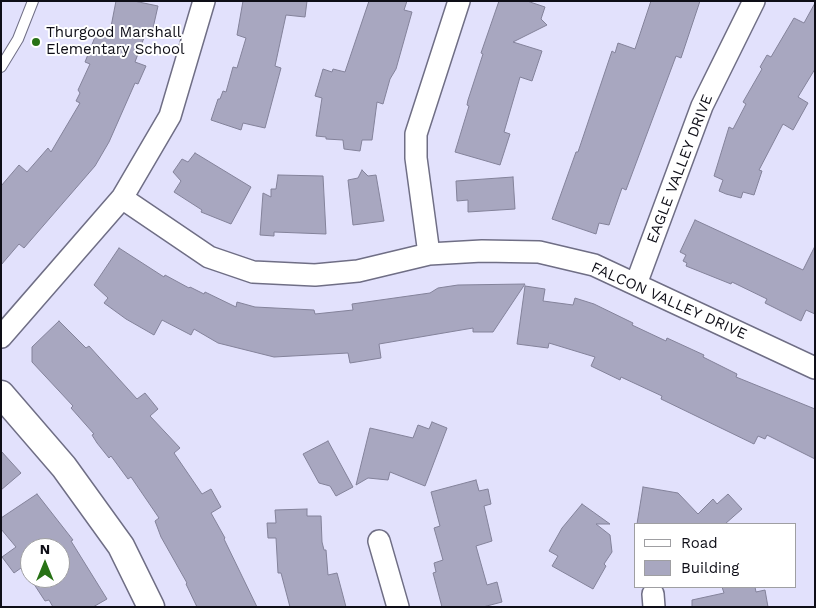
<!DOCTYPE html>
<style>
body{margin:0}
#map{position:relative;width:816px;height:608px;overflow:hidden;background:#e2e1fc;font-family:"Work Sans",sans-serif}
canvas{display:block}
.frame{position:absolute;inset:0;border:2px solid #0e0e17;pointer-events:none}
.legend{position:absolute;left:634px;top:523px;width:162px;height:65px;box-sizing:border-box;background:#fff;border:1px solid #9f9fa2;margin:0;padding:6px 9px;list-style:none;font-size:15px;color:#0e0e17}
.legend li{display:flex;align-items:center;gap:10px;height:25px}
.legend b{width:25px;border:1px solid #9f9fa2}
.north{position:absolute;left:20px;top:538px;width:50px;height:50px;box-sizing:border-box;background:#fff;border:1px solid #9f9fa2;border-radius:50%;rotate:0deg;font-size:14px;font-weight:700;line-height:20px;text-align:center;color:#0e0e17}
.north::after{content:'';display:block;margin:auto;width:18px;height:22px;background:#287216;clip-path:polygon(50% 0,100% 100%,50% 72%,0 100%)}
</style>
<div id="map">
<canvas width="816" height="608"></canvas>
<div class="frame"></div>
<ul class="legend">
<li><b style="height:6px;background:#fff"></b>Road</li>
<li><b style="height:14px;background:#a8a7c0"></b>Building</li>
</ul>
<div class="north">N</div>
</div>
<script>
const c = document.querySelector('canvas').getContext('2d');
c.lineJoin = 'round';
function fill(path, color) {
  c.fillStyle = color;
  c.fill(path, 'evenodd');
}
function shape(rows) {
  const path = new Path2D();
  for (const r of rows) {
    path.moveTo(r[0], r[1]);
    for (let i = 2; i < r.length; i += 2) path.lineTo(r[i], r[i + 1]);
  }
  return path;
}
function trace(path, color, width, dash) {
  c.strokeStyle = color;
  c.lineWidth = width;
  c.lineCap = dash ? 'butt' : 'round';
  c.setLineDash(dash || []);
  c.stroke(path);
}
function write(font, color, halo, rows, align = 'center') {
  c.font = font + ' "Work Sans",sans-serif';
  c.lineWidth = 4;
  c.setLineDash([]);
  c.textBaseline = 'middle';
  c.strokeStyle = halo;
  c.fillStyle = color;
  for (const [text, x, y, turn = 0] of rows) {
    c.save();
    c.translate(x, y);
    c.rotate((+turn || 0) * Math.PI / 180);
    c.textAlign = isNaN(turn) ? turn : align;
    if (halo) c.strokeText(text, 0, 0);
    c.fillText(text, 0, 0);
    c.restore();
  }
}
const building = shape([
 [116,1,134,1,158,6,151,37,145,35,135,62,146,66,138,84,135,83,109,142,95,166,24,248,19,244,1,265,1,186,19,165,27,172,48,148,51,152,80,103,76,101,80,93,78,90,90,64,85,62,97,32,109,37,116,1],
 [243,1,307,1,305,17,286,15,275,66,281,68,265,128,243,123,241,130,211,120,218,99,220,99,223,91,226,92,233,67,237,68,246,38,237,35,243,1],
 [369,1,407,1,404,10,412,12,396,69,390,79,383,104,377,102,372,140,362,140,360,151,344,149,343,140,326,139,326,137,316,136,322,98,315,96,323,69,332,72,333,69,345,72,369,1],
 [499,1,527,1,545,7,541,19,547,25,513,42,542,51,532,81,520,77,504,132,510,134,500,165,455,152,469,106,467,105,468,100,483,54,481,53,499,1],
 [651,1,700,1,681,58,676,56,626,190,622,188,609,225,599,223,596,234,552,219,576,152,578,152,612,51,615,53,618,43,635,49,651,1],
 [815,3,815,69,798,97,808,103,793,130,783,124,759,170,762,171,754,195,743,192,741,198,726,194,719,191,723,180,714,176,729,127,733,129,746,104,743,102,762,69,760,67,767,55,771,57,794,18,804,23,815,3],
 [195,153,251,187,231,224,201,212,202,210,174,192,181,181,173,172,182,159,188,162,195,153],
 [362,170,368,176,376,175,384,221,353,225,348,180,358,178,362,170],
 [278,175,323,176,326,234,274,232,274,236,260,235,263,193,271,197,271,189,276,189,278,175],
 [513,177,515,209,468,212,468,200,457,201,456,181,513,177],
 [695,220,803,270,815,246,815,314,806,310,801,321,765,303,767,299,732,282,731,284,686,266,687,263,683,261,686,255,680,252,695,220],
 [119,248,164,277,165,275,189,288,190,287,204,294,205,292,236,307,237,302,255,307,314,310,315,314,353,310,352,304,430,293,438,288,458,285,525,284,493,332,473,332,473,328,379,344,381,358,350,363,348,353,274,357,218,343,194,329,191,335,162,320,154,335,126,319,104,303,108,298,94,285,119,248],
 [525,286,545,289,543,301,573,305,575,298,594,304,633,323,632,325,666,341,667,338,704,355,703,357,737,374,736,377,815,409,815,459,767,435,765,439,758,436,754,444,661,399,662,396,621,377,620,380,591,366,595,357,549,343,548,348,517,344,525,286],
 [59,321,86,348,89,346,137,399,145,393,158,409,150,416,180,448,174,453,202,494,211,489,221,507,211,513,225,538,224,539,257,607,197,607,186,584,187,583,161,537,155,521,159,518,131,477,128,479,111,456,109,458,97,443,92,435,94,434,71,408,73,406,32,362,32,347,59,321],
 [432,422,447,428,425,486,390,472,388,480,368,478,356,485,370,428,413,438,418,425,429,429,432,422],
 [328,441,353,487,336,496,330,486,319,483,303,454,328,441],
 [1,451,21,473,1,490,1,451],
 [476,480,479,491,488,489,491,504,484,506,492,541,476,546,487,585,497,582,502,602,483,607,442,607,433,573,436,572,434,563,443,560,434,528,440,526,431,492,476,480],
 [643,487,678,493,698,514,713,499,717,504,728,494,742,509,725,524,637,524,643,487],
 [37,494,73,540,71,541,107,599,93,607,53,607,49,600,45,601,30,578,60,578,60,548,30,548,30,565,28,563,14,573,2,557,16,547,1,529,1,518,37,494],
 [582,504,610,524,596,524,610,535,612,552,604,564,606,566,593,589,552,566,558,556,549,551,562,528,582,504],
 [307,509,307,516,321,516,322,542,324,550,326,550,328,575,337,573,346,607,290,607,281,573,278,573,276,538,268,538,267,523,276,523,275,510,307,509],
 [722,587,755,587,756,592,765,590,768,607,692,607,692,600,724,593,722,587]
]);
fill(building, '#a8a7c0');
trace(building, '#83829a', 1);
const service = shape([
 [1,67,18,39,33,1]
]);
const minor = shape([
 [122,198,209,257,253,272,315,275,358,271,429,254,482,251,539,252,594,265,815,368],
 [429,254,416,158,416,134,459,1],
 [636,284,702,106,754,1],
 [1,337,122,198,170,116,204,1],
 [379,541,398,607],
 [653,594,654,607]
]);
const tertiary = shape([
 [1,394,64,467,121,546,151,607]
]);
trace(service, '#6f6e85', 12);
trace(minor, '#6f6e85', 24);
trace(tertiary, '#6f6e85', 29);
trace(service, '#fff', 10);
trace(minor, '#fff', 21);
trace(tertiary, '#fff', 26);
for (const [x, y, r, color] of [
 [36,42,5,"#287216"]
]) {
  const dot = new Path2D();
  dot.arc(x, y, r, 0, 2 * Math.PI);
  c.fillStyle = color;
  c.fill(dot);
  trace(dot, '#fff', 2);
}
write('15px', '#0e0e17', '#fff', [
 ["Thurgood Marshall",46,33],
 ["Elementary School",46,50]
], 'left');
write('15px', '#0e0e17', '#fff', [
 ["EAGLE VALLEY DRIVE",680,169,-69],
 ["FALCON VALLEY DRIVE",669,301,24]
]);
</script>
